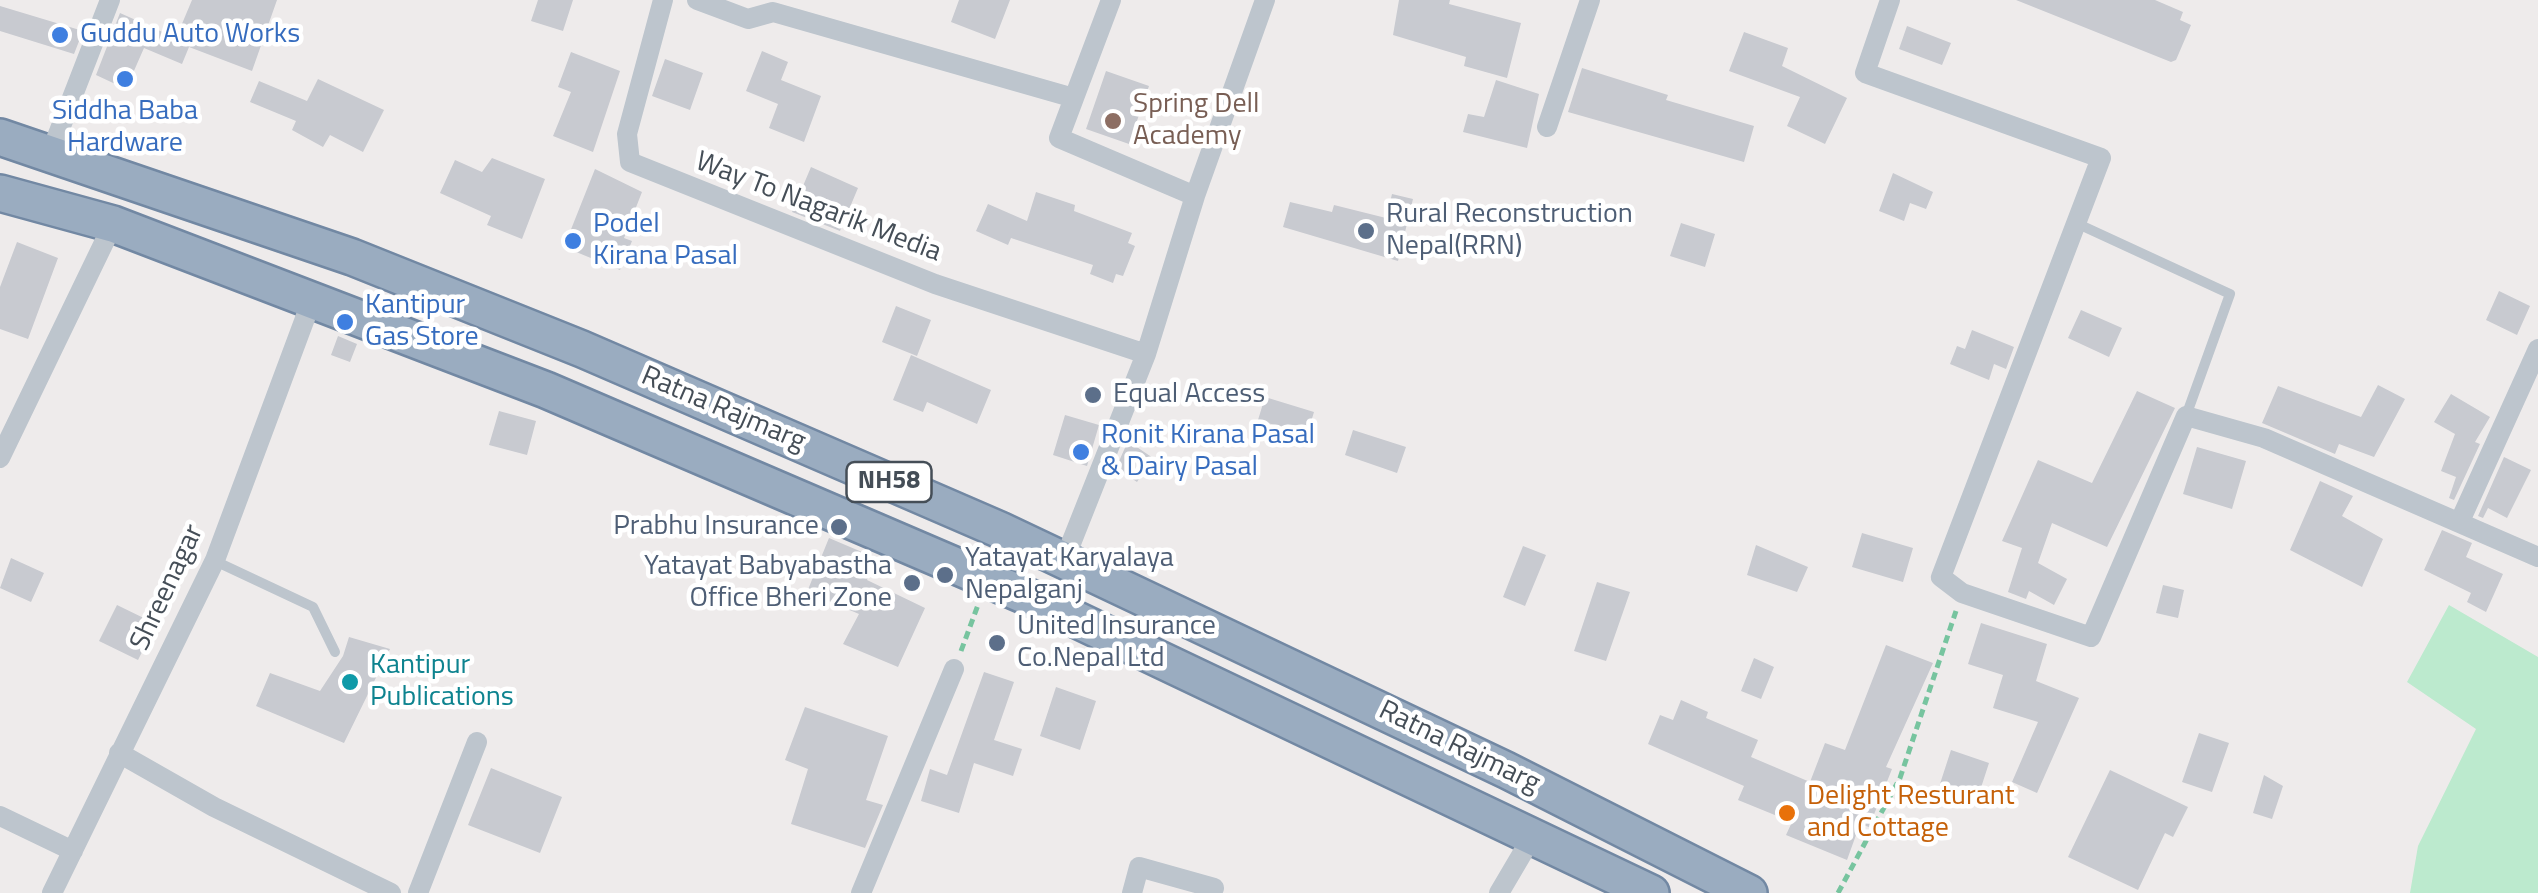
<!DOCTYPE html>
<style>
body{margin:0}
canvas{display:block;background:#eeebeb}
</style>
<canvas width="2538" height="893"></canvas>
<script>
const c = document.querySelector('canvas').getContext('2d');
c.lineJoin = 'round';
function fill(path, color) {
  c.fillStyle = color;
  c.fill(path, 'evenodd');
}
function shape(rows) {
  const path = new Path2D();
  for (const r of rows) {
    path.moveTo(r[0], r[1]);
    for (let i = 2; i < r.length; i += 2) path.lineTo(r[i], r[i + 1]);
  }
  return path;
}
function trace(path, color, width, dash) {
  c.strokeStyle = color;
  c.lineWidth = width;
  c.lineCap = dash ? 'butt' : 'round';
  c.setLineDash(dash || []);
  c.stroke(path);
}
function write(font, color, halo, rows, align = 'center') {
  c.font = font + ' "Titillium Web",sans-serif';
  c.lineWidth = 9;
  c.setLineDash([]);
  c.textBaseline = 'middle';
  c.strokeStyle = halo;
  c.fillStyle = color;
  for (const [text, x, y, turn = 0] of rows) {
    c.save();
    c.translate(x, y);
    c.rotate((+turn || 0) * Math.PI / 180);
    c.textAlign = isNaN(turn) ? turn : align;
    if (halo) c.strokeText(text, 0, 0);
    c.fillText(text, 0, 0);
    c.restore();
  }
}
fill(shape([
 [2449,605,2538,657,2538,893,2410,893,2418,846,2476,729,2407,682]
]), '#bceace');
fill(shape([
 [192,0,277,0,252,71,189,47,182,64,144,48,126,89,96,75,120,13,176,38],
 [538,0,573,0,563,31,531,21],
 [959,0,1010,0,995,39,951,22],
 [1399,0,1450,0,1449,4,1521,23,1507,78,1464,66,1466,57,1393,35],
 [2016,0,2155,0,2183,12,2180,20,2191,25,2176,60,2171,62],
 [0,6,83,31,74,54,0,31],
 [1907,26,1951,43,1942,65,1899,49],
 [1744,32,1788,48,1782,66,1847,98,1825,144,1787,126,1800,97,1729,71],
 [762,51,788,62,781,80,821,96,804,142,769,128,778,104,746,91],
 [571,52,620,71,593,152,553,136,571,92,558,87],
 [665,59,703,73,690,110,652,96],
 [1582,68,1668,95,1666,100,1754,126,1744,162,1568,112],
 [1106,71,1149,86,1129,144,1086,129],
 [318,79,384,110,363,152,330,135,323,147,292,130,296,121,250,102,259,81,307,101],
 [1496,80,1539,94,1527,148,1463,132,1468,114,1484,117],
 [492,158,545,179,522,239,487,225,491,216,440,193,455,160,482,172],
 [811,167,858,188,840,231,792,212],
 [595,169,642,192,624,238,632,241,620,270,564,247],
 [1893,173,1933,192,1926,209,1910,203,1904,221,1879,211],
 [1036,192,1075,205,1074,211,1132,233,1128,243,1135,246,1123,276,1116,274,1113,283,1090,274,1093,265,1011,238,1008,245,976,231,988,204,1027,221],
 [1392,194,1413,199,1398,261,1283,227,1290,202,1332,212,1334,205,1386,218],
 [1681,223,1715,234,1705,267,1670,256],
 [17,242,58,258,28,339,0,329,0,287],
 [2499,291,2530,306,2517,335,2486,320],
 [896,306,931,320,917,356,882,342],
 [2081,310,2122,328,2109,357,2068,338],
 [1972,330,2014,347,2006,369,1994,364,1989,380,1950,364,1957,346,1965,349],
 [338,336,357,344,350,362,331,355],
 [911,355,991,390,977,424,927,402,923,412,893,400],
 [2378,385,2405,399,2374,457,2339,444,2335,454,2262,423,2278,386,2361,417],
 [2137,391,2175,408,2107,547,2052,523,2038,563,2067,579,2054,605,2029,591,2026,599,2008,592,2022,548,2002,541,2038,460,2092,483],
 [2451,394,2490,417,2475,442,2480,444,2454,500,2449,498,2456,477,2441,471,2455,434,2434,422],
 [1265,397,1314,412,1307,435,1258,420],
 [499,411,536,421,527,455,489,445],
 [1065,415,1099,425,1087,466,1053,455],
 [1353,430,1406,447,1397,473,1345,455],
 [1128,441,1153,458,1137,482,1116,468],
 [2197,447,2246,461,2232,509,2183,494],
 [2504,457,2531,470,2507,518,2488,508,2483,518,2478,516],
 [2320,481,2353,496,2342,516,2383,539,2362,587,2290,550],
 [2442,530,2472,543,2466,557,2503,574,2486,612,2467,602,2471,593,2424,570],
 [1862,533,1913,548,1903,582,1852,567],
 [829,538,876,558,867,580,925,608,898,667,843,644,859,614,807,592],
 [1756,545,1808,567,1797,592,1747,575],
 [1523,546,1546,555,1525,606,1503,597],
 [11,558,44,573,31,602,0,588],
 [1597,582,1630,592,1606,661,1574,651],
 [2163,585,2184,590,2178,618,2156,613],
 [117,605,156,624,138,660,99,641],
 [1981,623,2047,644,2036,681,2079,698,2037,793,2012,782,2038,722,1993,708,2003,675,1968,664],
 [349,637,390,649,344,743,256,706,270,673,320,691,343,656],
 [1886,645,1933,663,1886,767,1892,769,1869,827,1860,824,1847,860,1786,835,1792,822,1738,800,1744,786,1648,744,1660,715,1673,720,1681,700,1708,712,1706,718,1758,740,1751,757,1810,782,1825,743,1845,750],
 [1754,658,1774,667,1761,699,1741,691],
 [984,672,1014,682,994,740,1022,749,1013,776,974,763,959,813,921,801,930,769,947,775],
 [1056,687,1096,701,1080,750,1040,736],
 [805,707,888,736,866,800,883,805,865,848,791,824,808,769,785,760],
 [2199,733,2229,743,2212,792,2182,782],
 [1951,750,1989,763,1976,803,1938,790],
 [491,768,562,797,540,853,468,825],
 [2110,770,2188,807,2173,837,2165,833,2138,890,2068,857],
 [2264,775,2283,786,2272,819,2253,813]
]), '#c8cad0');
const trunk = shape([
 [0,137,352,257,582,349,1000,530,1506,770,1749,893],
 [0,193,113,224,546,390,1033,599,1651,893]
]);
trace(trunk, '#7288a3', 40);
trace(shape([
 [961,651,978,605],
 [1838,893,1900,778,1956,611]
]), '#77c49f', 5, [8, 5]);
trace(shape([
 [2076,223,2230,294,2186,416],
 [215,561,313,607,335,652]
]), '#bdc5cd', 10);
trace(shape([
 [663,0,627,134,630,162,935,284,1146,354],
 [697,0,748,19,773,12,1074,98,1059,138,1195,196],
 [1890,0,1865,73,2101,158,1941,577,1962,593,2091,637,2186,416,2264,438,2538,557],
 [1074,98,1111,0],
 [1547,127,1590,0],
 [51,152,110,0],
 [0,458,113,224],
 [2460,521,2538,349],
 [1064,561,1146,354,1195,196,1265,0],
 [119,753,214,807,391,893],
 [0,816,73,851],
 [52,893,215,560,313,297],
 [418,893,477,742],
 [861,893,954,669],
 [1132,893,1139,867,1214,888],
 [1499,893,1532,837]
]), '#bdc5cd', 20);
trace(trunk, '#9aacc0', 35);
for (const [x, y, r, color] of [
 [60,35,10,"#3f7fe0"],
 [125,79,10,"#3f7fe0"],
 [1113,121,10,"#8d6e63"],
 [1366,231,10,"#5c6f8a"],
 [573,241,10,"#3f7fe0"],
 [345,322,10,"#3f7fe0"],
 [1093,395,10,"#5c6f8a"],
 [1081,452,10,"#3f7fe0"],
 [839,527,10,"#5c6f8a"],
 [945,575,10,"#5c6f8a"],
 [912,583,10,"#5c6f8a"],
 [997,643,10,"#5c6f8a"],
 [350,682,10,"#0f9aa8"],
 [1787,813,10,"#e8710a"]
]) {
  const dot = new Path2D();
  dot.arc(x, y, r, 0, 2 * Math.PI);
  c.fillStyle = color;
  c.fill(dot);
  trace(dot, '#fff', 4);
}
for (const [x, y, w] of [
 [889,482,85]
]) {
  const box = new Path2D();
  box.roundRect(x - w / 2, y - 20, w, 40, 8);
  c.fillStyle = '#fff';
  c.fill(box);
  trace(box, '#454e57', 2.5);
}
write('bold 25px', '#454e57', null, [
 ["NH58",889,482]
]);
write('28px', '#366cbe', '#fff', [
 ["Guddu Auto Works",80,35],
 ["Siddha Baba",125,112,"center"],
 ["Hardware",125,144,"center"],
 ["Podel",593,225],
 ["Kirana Pasal",593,257],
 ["Kantipur",365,306],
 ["Gas Store",365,338],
 ["Ronit Kirana Pasal",1101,436],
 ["& Dairy Pasal",1101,468]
], 'left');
write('28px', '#785e54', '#fff', [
 ["Spring Dell",1133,105],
 ["Academy",1133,137]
], 'left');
write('28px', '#454e57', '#fff', [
 ["Way To Nagarik Media",818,208,21],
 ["Ratna Rajmarg",723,410,23],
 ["Shreenagar",168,588,-65],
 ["Ratna Rajmarg",1459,748,26]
]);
write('28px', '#4e5e75', '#fff', [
 ["Rural Reconstruction",1386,215],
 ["Nepal(RRN)",1386,247],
 ["Equal Access",1113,395],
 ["Prabhu Insurance",819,527,"right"],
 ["Yatayat Karyalaya",965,559],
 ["Nepalganj",965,591],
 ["Yatayat Babyabastha",892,567,"right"],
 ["Office Bheri Zone",892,599,"right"],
 ["United Insurance",1017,627],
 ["Co.Nepal Ltd",1017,659]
], 'left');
write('28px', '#0d838f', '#fff', [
 ["Kantipur",370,666],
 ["Publications",370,698]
], 'left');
write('28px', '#c56008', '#fff', [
 ["Delight Resturant",1807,797],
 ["and Cottage",1807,829]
], 'left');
</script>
